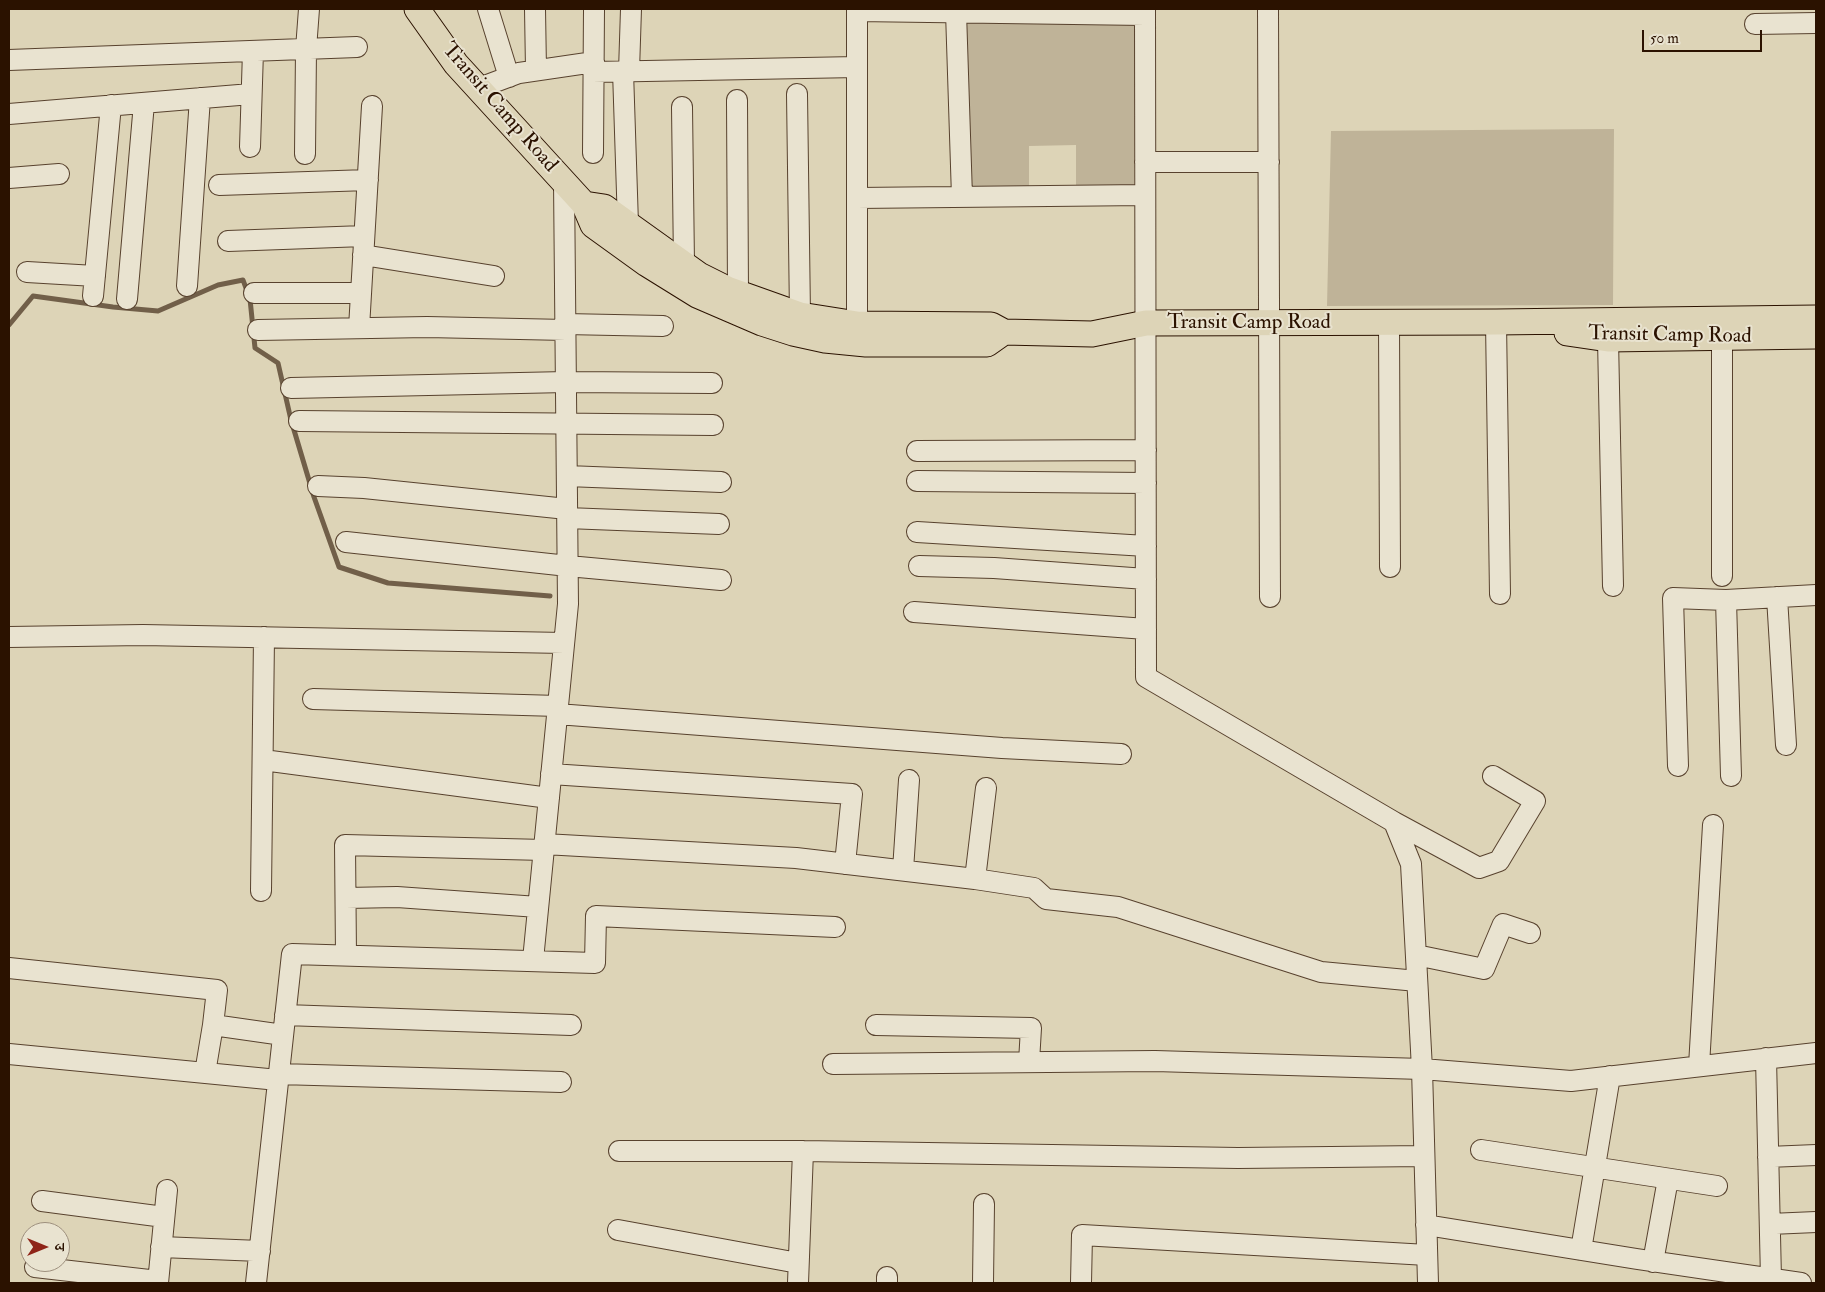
<!DOCTYPE html>
<meta charset="utf-8">
<style>
body{margin:0}
#map{position:relative;width:1825px;height:1292px;overflow:hidden;background:#ddd4b7;font-family:"IM FELL Double Pica","Noto Serif Devanagari",serif}
canvas{display:block}
.frame{position:absolute;inset:0;border:10px solid #2b1200;pointer-events:none}
.north{position:absolute;left:20px;top:1222px;width:50px;height:50px;box-sizing:border-box;background:#e9e3d0;border:1px solid #9d8f7d;border-radius:50%;rotate:90deg;font-size:14px;font-weight:700;line-height:20px;text-align:center;color:#2b1200}
.north::after{content:'';display:block;margin:auto;width:18px;height:22px;background:#8f2418;clip-path:polygon(50% 0,100% 100%,50% 72%,0 100%)}
.scale{position:absolute;left:1642px;top:30px;width:120px;height:22px;box-sizing:border-box;border:2px solid #2b1200;border-top:0;padding-left:6px;font-size:15px;line-height:18px;white-space:nowrap;color:#2b1200;-webkit-text-stroke:4px #e9e3d0;paint-order:stroke}
</style>
<div id="map">
<canvas width="1825" height="1292"></canvas>
<div class="frame"></div>
<div class="north">उ</div>
<div class="scale">50 m</div>
</div>
<script>
const c = document.querySelector('canvas').getContext('2d');
c.lineJoin = 'round';
function fill(path, color) {
  c.fillStyle = color;
  c.fill(path, 'evenodd');
}
function shape(rows) {
  const path = new Path2D();
  for (const r of rows) {
    path.moveTo(r[0], r[1]);
    for (let i = 2; i < r.length; i += 2) path.lineTo(r[i], r[i + 1]);
  }
  return path;
}
function trace(path, color, width, dash) {
  c.strokeStyle = color;
  c.lineWidth = width;
  c.lineCap = dash ? 'butt' : 'round';
  c.setLineDash(dash || []);
  c.stroke(path);
}
function write(font, color, halo, rows, align = 'center') {
  c.font = font + ' "IM FELL Double Pica",serif';
  c.lineWidth = 4;
  c.setLineDash([]);
  c.textBaseline = 'middle';
  c.strokeStyle = halo;
  c.fillStyle = color;
  for (const [text, x, y, turn = 0] of rows) {
    c.save();
    c.translate(x, y);
    c.rotate((+turn || 0) * Math.PI / 180);
    c.textAlign = isNaN(turn) ? turn : align;
    if (halo) c.strokeText(text, 0, 0);
    c.fillText(text, 0, 0);
    c.restore();
  }
}
fill(shape([
 [1135,19,1134,187,1076,187,1076,145,1029,146,1029,190,965,190,963,20],
 [1614,129,1613,305,1327,306,1331,131]
]), '#bfb398');
trace(shape([
 [9,325,33,296,113,307,158,311,218,285,243,280,250,299,255,348,278,363,291,420,314,497,339,567,388,583,550,596]
]), '#715f49', 5);
const minor = shape([
 [488,9,509,77],
 [535,9,536,70],
 [1145,9,1146,677,1394,822,1411,864,1422,1069,1428,1283],
 [1268,9,1270,597],
 [857,11,1145,15],
 [956,12,962,197],
 [1755,24,1816,23],
 [9,60,357,47],
 [623,71,628,224],
 [629,71,631,9],
 [593,72,857,67],
 [479,88,519,73,594,62],
 [797,94,800,315],
 [737,100,738,294],
 [682,107,684,264],
 [9,114,251,94],
 [250,147,253,51],
 [593,153,594,9],
 [305,154,306,49,309,9],
 [1145,162,1269,162],
 [9,178,59,174],
 [219,185,368,180],
 [857,198,1145,195],
 [228,241,364,236],
 [363,255,494,276],
 [27,272,95,276],
 [187,286,200,98],
 [254,293,361,293],
 [93,296,111,105],
 [127,299,144,103],
 [1389,322,1390,567],
 [1496,322,1500,594],
 [565,324,663,326],
 [857,324,857,9],
 [359,328,372,106],
 [258,330,427,327,566,330],
 [1722,337,1722,576],
 [1608,339,1613,586],
 [291,388,566,382,712,383],
 [299,421,713,425],
 [917,451,1146,450],
 [567,476,721,482],
 [917,481,1146,483],
 [318,486,364,488,567,509],
 [567,518,719,524],
 [917,532,1146,546],
 [346,542,568,566,721,580],
 [919,566,994,568,1146,579],
 [1777,597,1786,745],
 [1726,600,1731,776],
 [914,612,1146,629],
 [9,637,143,635,564,643],
 [313,699,558,706],
 [557,714,1002,748,1121,754],
 [263,760,549,798],
 [1678,766,1673,598,1726,600,1816,595],
 [551,774,852,794,845,864],
 [1394,822,1479,868,1499,861,1535,801,1493,776],
 [544,844,796,858,975,879,1034,888,1046,899,1118,907,1321,972,1417,981],
 [903,870,909,780],
 [975,879,986,788],
 [261,891,264,637],
 [346,898,397,897,538,907],
 [346,955,345,845,544,850],
 [1416,955,1484,969,1503,924,1530,933],
 [533,960,568,604,564,181],
 [9,968,217,990,213,1025,283,1035],
 [285,1015,571,1025],
 [876,1025,1031,1028,1029,1062],
 [9,1054,278,1080],
 [1766,1058,1771,1279],
 [833,1064,1155,1061,1422,1069,1571,1081,1816,1053],
 [1699,1066,1713,825],
 [205,1073,213,1025],
 [279,1074,561,1082],
 [1481,1150,1717,1186],
 [619,1151,803,1151,1238,1158,1424,1156],
 [1768,1157,1816,1155],
 [42,1201,164,1217],
 [1770,1224,1816,1222],
 [1426,1225,1637,1259,1801,1283],
 [618,1230,798,1263],
 [161,1247,260,1251],
 [1581,1250,1610,1076],
 [1653,1262,1668,1179],
 [35,1267,158,1281],
 [158,1283,167,1190],
 [256,1283,292,954,595,963,596,916,835,927],
 [798,1283,803,1151],
 [887,1283,887,1277],
 [983,1283,984,1204],
 [1081,1283,1082,1235,1427,1255]
]);
const major = shape([
 [417,9,456,64,584,204,593,225,647,264,697,295,762,323,793,333,825,340,866,344,987,344,1004,332],
 [584,204,604,207,699,275,727,289,800,315,857,324,991,325,1004,332,1092,334,1146,323,1496,322,1816,318],
 [1567,333,1608,339,1816,336]
]);
trace(minor, '#58422e', 22);
trace(major, '#2b1200', 27);
trace(minor, '#e9e3d0', 20);
trace(major, '#ddd4b7', 25);
write('21px', '#2b1200', '#e9e3d0', [
 ["Transit Camp Road",499,108,49],
 ["Transit Camp Road",1249,323],
 ["Transit Camp Road",1670,336,1]
]);
</script>
